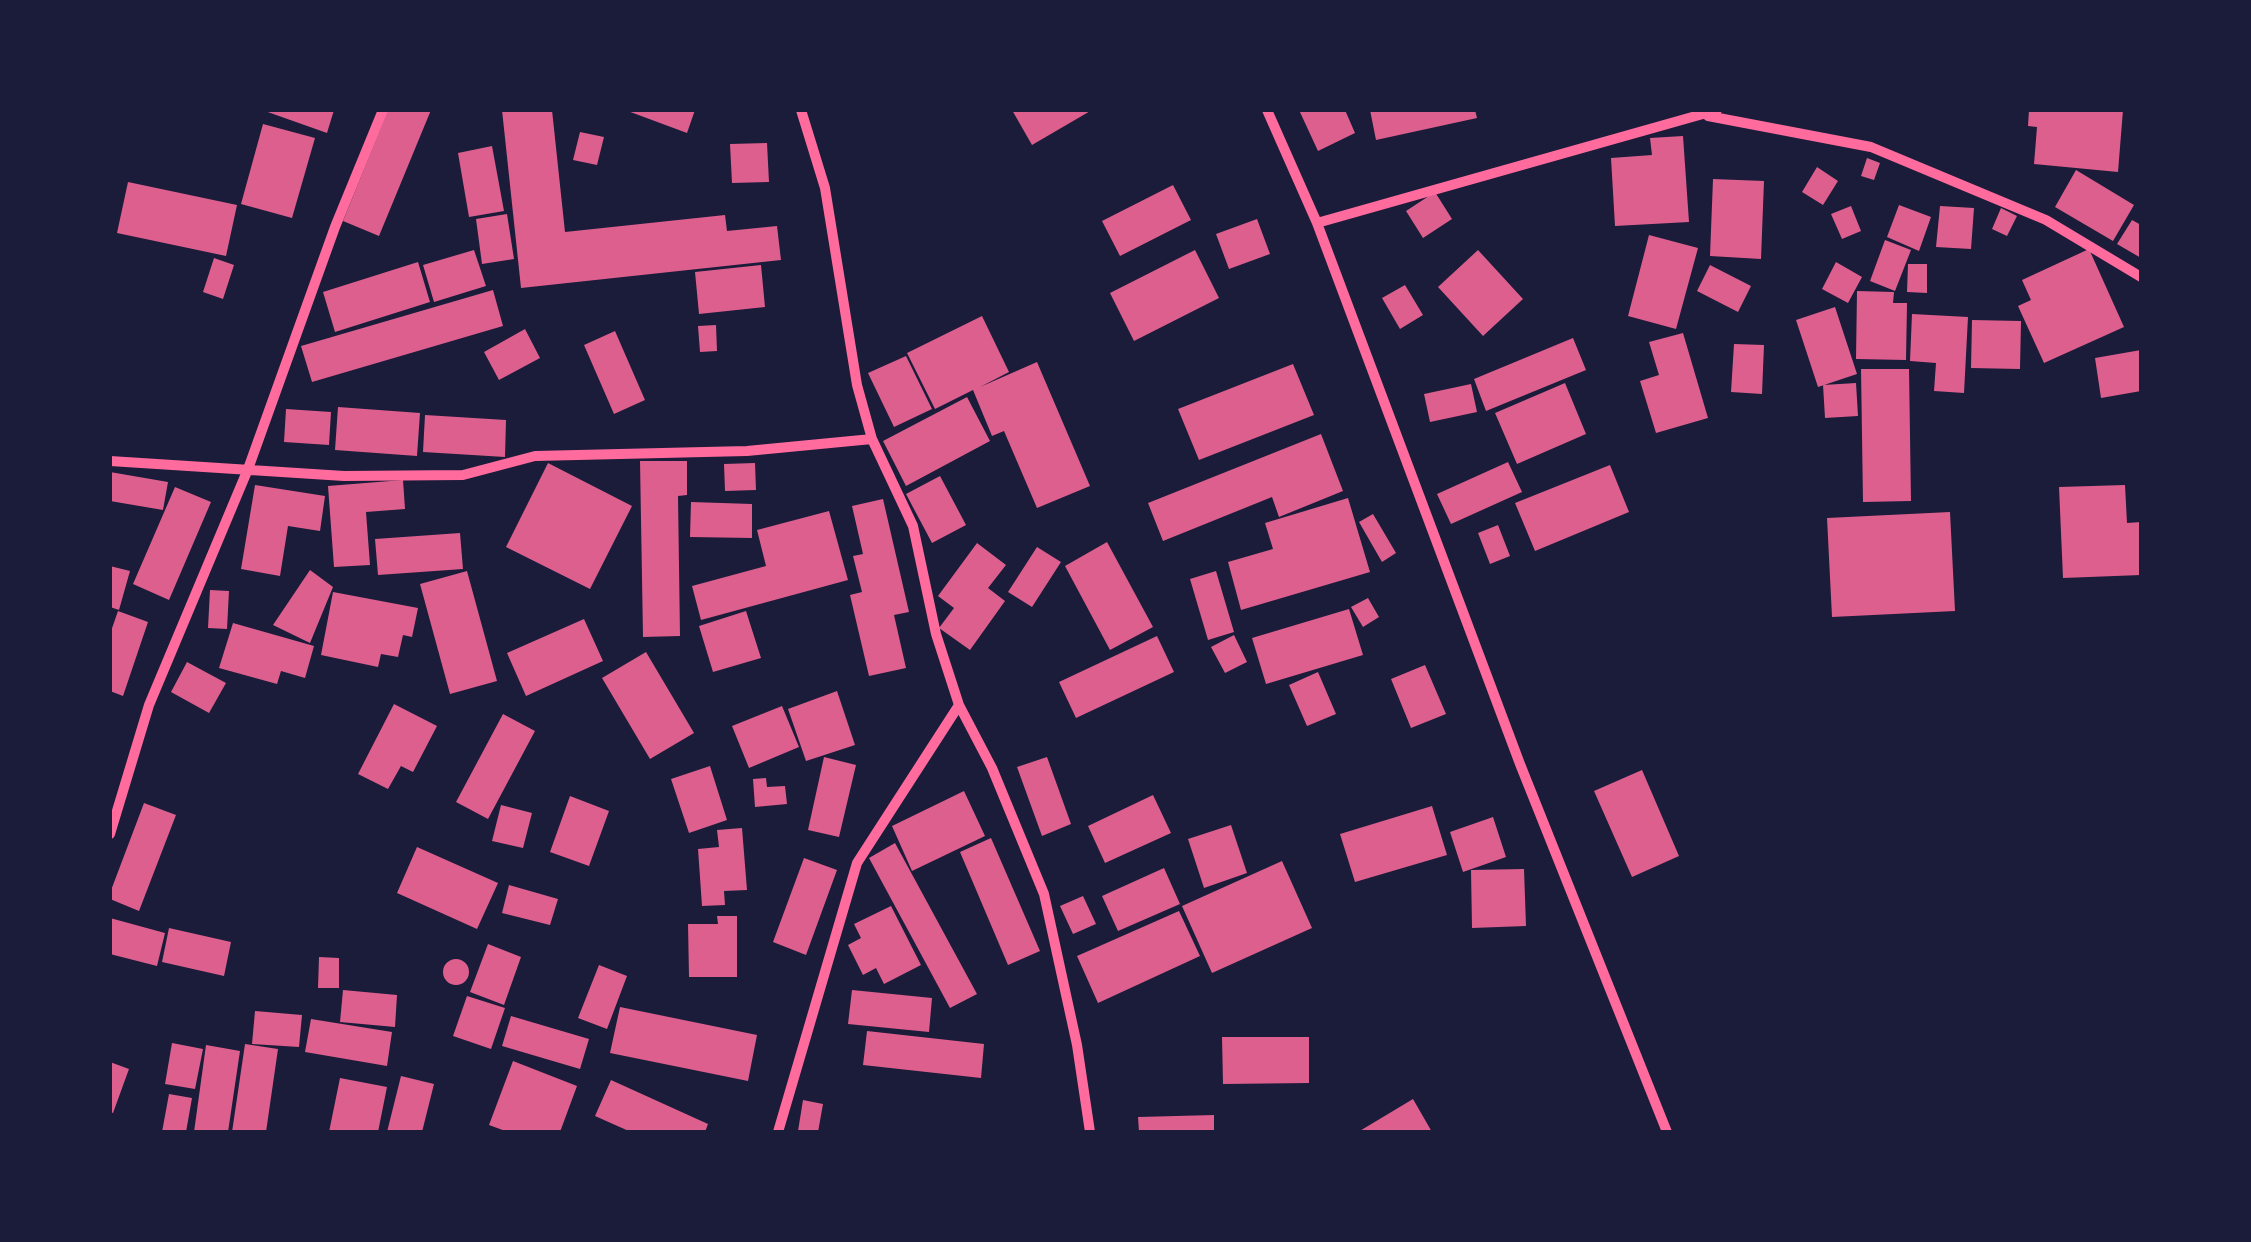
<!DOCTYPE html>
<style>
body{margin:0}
#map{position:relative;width:2251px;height:1242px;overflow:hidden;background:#1b1b3a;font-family:Literata,serif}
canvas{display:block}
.frame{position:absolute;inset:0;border:112px solid #1b1b3a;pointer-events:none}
</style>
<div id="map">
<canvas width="2251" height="1242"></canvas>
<div class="frame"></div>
</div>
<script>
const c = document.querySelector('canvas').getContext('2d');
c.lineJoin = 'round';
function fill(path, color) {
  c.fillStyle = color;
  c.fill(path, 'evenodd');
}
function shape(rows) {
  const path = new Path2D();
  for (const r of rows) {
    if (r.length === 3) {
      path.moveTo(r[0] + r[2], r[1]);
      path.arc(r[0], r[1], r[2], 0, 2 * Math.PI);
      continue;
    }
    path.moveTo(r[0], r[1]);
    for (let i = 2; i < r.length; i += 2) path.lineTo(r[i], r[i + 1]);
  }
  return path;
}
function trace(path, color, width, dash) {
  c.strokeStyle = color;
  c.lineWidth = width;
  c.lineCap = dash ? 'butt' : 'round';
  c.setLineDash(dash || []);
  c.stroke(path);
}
fill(shape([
 [262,110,334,110,327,133],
 [388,110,431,110,379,236,343,221],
 [502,110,552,110,565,232,725,215,727,231,777,226,781,260,521,288],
 [625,110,695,110,687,133],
 [1012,110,1092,110,1032,145],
 [1299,110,1345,110,1355,133,1318,151],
 [1370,110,1475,110,1477,118,1376,140],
 [2029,110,2123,110,2118,172,2034,164,2037,127,2028,126],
 [263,124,315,138,292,218,241,204],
 [580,132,604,137,597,165,573,160],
 [1683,136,1689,222,1615,226,1611,158,1652,155,1650,138],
 [767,143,769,182,732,183,730,144],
 [492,146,504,211,469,217,458,153],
 [1867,158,1880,163,1874,180,1861,176],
 [1817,167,1838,181,1823,205,1802,192],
 [2076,170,2134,205,2113,241,2055,207],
 [1713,179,1764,181,1761,259,1710,256],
 [128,182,237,205,226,256,117,233],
 [1173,185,1191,220,1120,256,1102,221],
 [1435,192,1452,219,1423,238,1406,211],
 [1899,205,1931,217,1919,251,1887,237],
 [1851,206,1861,231,1842,239,1831,214],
 [1940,206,1974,208,1971,249,1936,247],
 [2001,208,2017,216,2007,236,1992,229],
 [507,214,514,259,482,264,476,219],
 [1257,219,1270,254,1229,269,1216,234],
 [2132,220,2141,225,2141,258,2117,244],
 [1649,235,1698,248,1676,329,1628,316],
 [1885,240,1911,250,1895,291,1870,281],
 [2089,249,2124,327,2044,363,2018,306,2031,300,2022,280],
 [474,250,486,286,434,302,423,265],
 [1195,250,1219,298,1134,341,1110,293],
 [1478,250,1523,299,1483,336,1438,287],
 [214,258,234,265,223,299,203,292],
 [418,262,430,302,335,332,323,292],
 [1836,262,1862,277,1848,303,1822,289],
 [1908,264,1927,264,1927,293,1907,292],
 [761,265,765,307,699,314,695,272],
 [1710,265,1751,286,1738,312,1697,291],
 [1405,285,1423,315,1400,329,1382,298],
 [493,290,503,326,312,382,301,346],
 [1857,291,1894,292,1893,303,1907,303,1906,360,1856,359],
 [1835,307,1857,374,1818,387,1796,320],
 [1912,314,1968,317,1964,393,1934,391,1936,363,1910,361],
 [982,316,1009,372,980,387,1037,362,1090,486,1037,508,1004,431,992,436,973,390,935,409,907,353],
 [1972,320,2021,321,2020,369,1971,368],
 [716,325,717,351,700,352,698,326],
 [525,329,540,358,499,380,484,352],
 [615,331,645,400,614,414,584,345],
 [1683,333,1708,418,1656,433,1640,381,1659,375,1649,342],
 [1573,338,1586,370,1486,411,1474,379],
 [1734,344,1764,345,1762,394,1731,392],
 [2141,350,2141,391,2101,398,2095,358],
 [906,356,932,409,894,427,868,373],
 [1293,364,1314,415,1199,460,1178,409],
 [1861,369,1909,369,1911,501,1863,502],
 [1565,383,1586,434,1517,464,1495,413],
 [1856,383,1858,416,1825,418,1823,385],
 [1471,384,1477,412,1430,422,1424,394],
 [967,397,990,441,906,486,883,441],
 [338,407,420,413,417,456,335,450],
 [286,409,331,412,329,445,284,442],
 [425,415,506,420,505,457,423,452],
 [1321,434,1343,491,1279,517,1272,497,1163,541,1148,503],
 [640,461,687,461,687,495,678,496,680,636,643,637],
 [1508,462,1522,492,1451,524,1437,494],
 [548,463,632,506,590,589,506,547],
 [755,463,756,490,725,491,724,464],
 [1610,465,1629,512,1535,551,1515,503],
 [110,472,168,482,163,510,110,501],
 [940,476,966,525,932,543,906,494],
 [403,480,405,509,366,512,370,565,334,567,328,486],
 [255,485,325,496,320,531,288,526,280,576,241,569],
 [2125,485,2127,523,2141,522,2141,575,2063,578,2059,487],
 [175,487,211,502,169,600,133,584],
 [1348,498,1370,572,1241,610,1228,562,1273,549,1265,523],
 [883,499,909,612,894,615,906,668,869,676,850,595,862,592,853,556,863,554,852,506],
 [691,502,752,504,752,538,690,537],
 [829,511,848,580,701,620,692,586,766,566,757,530],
 [1950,512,1955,611,1832,617,1827,518],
 [1373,514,1396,553,1382,562,1359,522],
 [1498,525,1510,556,1490,564,1478,533],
 [460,533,463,569,378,575,375,539],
 [1107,542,1153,627,1110,650,1065,566],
 [977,543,1006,565,988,588,1005,601,970,650,939,628,954,608,938,596],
 [1037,547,1061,562,1032,607,1008,592],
 [110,566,130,571,119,610,110,607],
 [310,570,333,587,310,643,273,625],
 [467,571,497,681,450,694,420,584],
 [1216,571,1234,632,1208,640,1190,579],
 [210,590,229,591,227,629,208,628],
 [333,592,418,608,412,637,403,635,398,657,381,654,378,667,321,655],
 [1368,598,1379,617,1363,627,1351,607],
 [1349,609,1363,655,1266,684,1252,638],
 [118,611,148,622,123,696,110,691,110,634],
 [746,611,761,658,713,672,699,626],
 [584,619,603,661,526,696,507,653],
 [233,623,314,646,305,678,281,671,277,684,219,668],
 [1234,635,1247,662,1225,673,1211,647],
 [1157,636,1174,672,1076,718,1059,682],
 [646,652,694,733,650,759,602,678],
 [187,662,226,683,209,713,171,692],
 [1425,665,1446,714,1411,728,1391,679],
 [1318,672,1336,714,1307,726,1289,685],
 [837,691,855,745,806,761,788,709],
 [394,704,437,726,413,772,401,766,388,789,358,774],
 [782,706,799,747,749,768,732,726],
 [503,714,535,731,488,819,456,802],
 [824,757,856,765,839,837,808,830],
 [1047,757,1071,824,1042,836,1017,767],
 [710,766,727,820,689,833,671,779],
 [1642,770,1679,856,1632,877,1594,791],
 [766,778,767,787,785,786,787,804,755,807,753,779],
 [964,791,985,836,912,871,892,826],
 [1153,795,1171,833,1105,863,1088,826],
 [570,796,609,811,589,866,550,852],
 [144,803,176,815,139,911,110,899,110,893],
 [501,805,532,813,523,848,492,841],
 [1432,806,1447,855,1355,882,1340,834],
 [1493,817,1506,857,1463,872,1450,832],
 [1231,825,1247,873,1204,888,1188,839],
 [742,828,747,890,724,891,725,905,702,906,698,849,719,847,717,830],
 [991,838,1040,951,1008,965,960,852],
 [895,843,977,994,950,1008,869,858],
 [417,847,498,883,477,929,397,893],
 [804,858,837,870,806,955,773,942],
 [1282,861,1312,928,1212,973,1182,906],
 [1164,868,1180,904,1118,931,1102,896],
 [1524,869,1526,926,1472,928,1471,870],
 [509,885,558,899,550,925,502,913],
 [1083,896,1096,924,1073,934,1060,906],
 [891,906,921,965,884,984,876,968,863,975,848,945,861,938,854,924],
 [1179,911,1200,956,1098,1003,1077,956],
 [717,916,737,916,737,977,689,977,688,924,718,924],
 [110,918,165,933,157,966,110,954],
 [169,928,231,942,224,976,162,962],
 [488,944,521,957,504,1005,470,992],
 [319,957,339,958,339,988,318,988],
 [456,972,13],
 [599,965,627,976,607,1029,578,1018],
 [343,990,397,995,395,1027,340,1022],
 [852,990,932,998,929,1032,848,1024],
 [467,996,505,1008,491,1049,453,1036],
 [620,1007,757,1035,748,1081,610,1053],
 [255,1011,302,1015,299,1047,252,1044],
 [511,1016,589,1039,580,1069,502,1046],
 [311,1019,392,1032,387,1066,305,1052],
 [867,1031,984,1044,981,1078,863,1065],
 [1222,1037,1309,1037,1309,1083,1223,1084],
 [172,1043,203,1049,195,1089,165,1084],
 [245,1044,278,1049,266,1132,232,1132],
 [206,1045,240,1051,228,1132,194,1132],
 [513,1061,577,1086,560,1132,508,1132,489,1125],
 [110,1062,129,1069,113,1113,110,1112],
 [401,1076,434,1084,422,1132,387,1132],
 [340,1078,387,1087,378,1132,329,1132],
 [611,1080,708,1124,705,1132,631,1132,595,1116],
 [169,1094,192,1098,186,1132,162,1132],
 [1413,1099,1432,1132,1358,1132],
 [803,1100,823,1104,818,1132,798,1131],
 [1214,1115,1214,1132,1139,1132,1138,1117]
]), '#dd5f8e');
trace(shape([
 [801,110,825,188,857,385,872,439,913,526,936,634,959,705,992,768,1044,894,1077,1045,1090,1132],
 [1267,110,1317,223,1520,764,1667,1132],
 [1708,116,1871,147,2046,220,2141,277],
 [1317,223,1717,110],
 [110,461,344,476,463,475,535,456,747,451,872,439],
 [110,834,149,705,248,469,335,227,383,110],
 [778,1132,857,863,959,705]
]), '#ff6b9d', 10);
</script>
